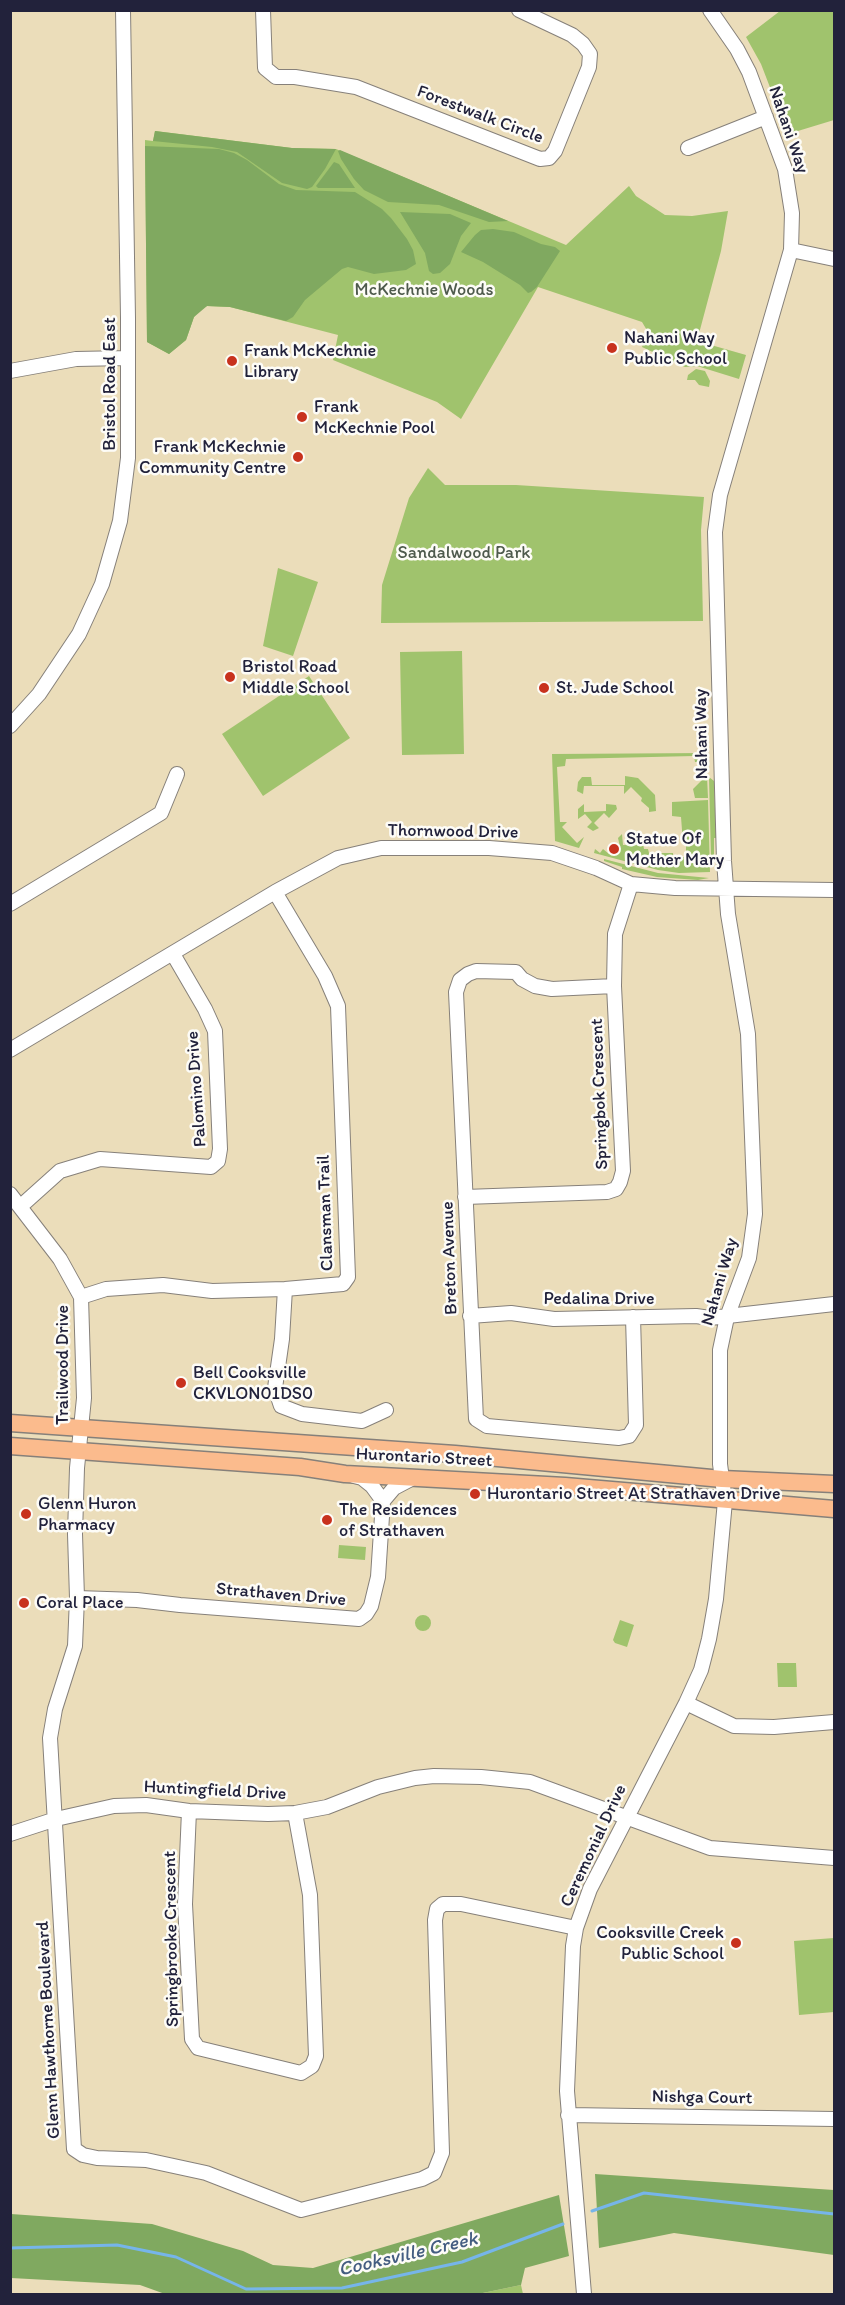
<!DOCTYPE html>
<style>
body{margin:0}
#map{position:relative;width:845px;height:2305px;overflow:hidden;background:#ebddba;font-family:Itim,sans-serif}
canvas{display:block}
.frame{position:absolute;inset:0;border:12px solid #22223b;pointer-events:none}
</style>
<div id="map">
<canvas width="845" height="2305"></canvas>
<div class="frame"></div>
</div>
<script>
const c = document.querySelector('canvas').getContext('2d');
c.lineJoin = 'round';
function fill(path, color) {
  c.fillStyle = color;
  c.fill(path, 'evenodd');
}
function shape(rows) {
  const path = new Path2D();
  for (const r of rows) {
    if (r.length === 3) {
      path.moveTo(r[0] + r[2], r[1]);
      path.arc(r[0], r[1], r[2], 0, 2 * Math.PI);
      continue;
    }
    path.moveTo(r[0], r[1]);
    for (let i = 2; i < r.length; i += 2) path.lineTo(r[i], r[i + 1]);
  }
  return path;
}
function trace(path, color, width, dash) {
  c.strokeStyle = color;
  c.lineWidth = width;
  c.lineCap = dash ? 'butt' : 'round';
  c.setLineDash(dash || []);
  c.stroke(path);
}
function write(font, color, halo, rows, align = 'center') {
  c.font = font + ' Itim,sans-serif';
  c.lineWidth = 5;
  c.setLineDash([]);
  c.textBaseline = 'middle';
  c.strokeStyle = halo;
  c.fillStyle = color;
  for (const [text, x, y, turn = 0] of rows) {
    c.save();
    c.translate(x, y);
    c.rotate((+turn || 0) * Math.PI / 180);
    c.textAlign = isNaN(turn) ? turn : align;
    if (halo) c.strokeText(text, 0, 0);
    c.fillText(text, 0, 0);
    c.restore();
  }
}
fill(shape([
 [780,11,834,11,834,120,788,134,761,64,746,37],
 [155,131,292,148,336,149,566,245,629,186,636,196,665,215,692,216,728,211,721,251,697,341,746,355,739,379,697,366,685,367,642,347,648,332,642,322,538,287,461,419,437,402,333,360,338,335,230,307,207,306,199,311,194,317,186,340,169,354,147,342,145,146,145,140,153,141],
 [696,369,705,371,710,381,709,387,699,385,695,380,687,380,688,375],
 [428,468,445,485,516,485,704,497,701,530,703,621,381,623,382,585,386,572,409,498],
 [278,568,318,582,293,656,263,646],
 [462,651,464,754,402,755,400,652],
 [309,676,350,738,263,796,222,734],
 [707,753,707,762,695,762,694,756,566,759,565,766,557,767,560,822,567,822,562,827,577,843,584,837,579,848,555,841,552,754],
 [625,776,638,778,655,795,656,811,649,812,649,808,641,801,642,798,631,787,624,794,624,786,584,786,583,794,577,791,578,782,582,777,591,777,592,785,625,785],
 [706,776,707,776,708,798,695,798,693,789],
 [709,777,714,781,716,838,714,838,714,856,711,857],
 [708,800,710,872,679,873,658,870,594,853,595,849,600,853,603,849,609,854,618,854,620,847,618,838,622,834,623,845,643,844,644,849,648,849,649,853,673,853,673,857,686,857,686,843,683,843,681,817,672,816,672,802],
 [584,804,584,812,606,811,606,804,616,805,617,809,609,818,604,813,594,823,599,828,593,831,587,827,592,822,585,814,578,819,578,809],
 [604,859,658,873,709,878,698,880,657,877,622,869,622,867,604,861],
 [339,1545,366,1547,365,1560,338,1558],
 [423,1623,8],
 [620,1620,634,1625,627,1647,615,1643,613,1640],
 [777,1663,796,1663,797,1687,778,1687],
 [834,1938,834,2012,799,2015,794,1941],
 [521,2285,523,2294,478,2294]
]), '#a0c36d');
fill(shape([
 [155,131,292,148,336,149,325,169,312,187,307,189,282,183,237,152,212,147,153,141],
 [145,146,219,149,234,153,247,160,279,184,296,190,355,192,382,209,391,218,407,239,413,250,416,264,406,270,374,274,348,267,342,269,305,300,293,317,286,321,230,307,207,306,194,317,186,340,169,354,147,342],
 [340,150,508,221,489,222,439,205,388,202,364,190,354,179,341,159,338,151],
 [334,162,339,164,355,188,318,188,316,186],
 [400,212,450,214,471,223,461,236,450,264,440,273,433,274,429,271,425,253],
 [493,229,514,232,541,244,555,247,560,251,537,287,531,292,528,293,520,285,483,262,461,252,475,235,481,230],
 [595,2174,834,2190,834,2255,674,2233,599,2248],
 [559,2195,569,2256,525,2268,521,2285,478,2294,165,2294,140,2285,11,2278,11,2214,152,2224,243,2251,273,2265,313,2268]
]), '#80a960');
trace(shape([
 [592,2211,644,2193,834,2214],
 [10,2248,117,2245,176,2257,246,2289,342,2288,462,2262,563,2224]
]), '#76b5ea', 3);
const minor = shape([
 [263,10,265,68,276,77,295,77,356,87,540,159,549,158,555,151,589,67,590,54,583,44,572,35,519,10],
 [688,148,766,117],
 [791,250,834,259],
 [10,371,76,359,127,358],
 [10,726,39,694,79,634,102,584,120,521,128,458,128,318,123,10],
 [10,904,161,813,177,774],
 [614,986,552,989,535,986,522,979,516,972,476,971,468,974,460,980,456,992,476,1419,487,1426,619,1438,629,1436,636,1425,633,1317],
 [10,1050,275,892,338,858,381,848,489,848,552,853,596,868,631,884,675,888,834,890],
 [10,1194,60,1259,81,1297,84,1398,77,1468,75,1534,77,1598,75,1646,55,1709,50,1738,74,2149,83,2155,97,2158,146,2160,206,2173,301,2210,422,2179,434,2173,442,2153,435,1920,437,1909,443,1904,461,1904,576,1928],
 [465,1197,607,1192,616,1189,620,1182,623,1171,614,986,615,934,631,884],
 [21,1206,60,1171,100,1159,211,1167,218,1161,220,1149,215,1031,205,1009,173,954],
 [285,1289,282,1339,275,1388,281,1406,302,1414,362,1421,386,1410],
 [81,1297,106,1289,163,1285,212,1291,285,1289,343,1284,348,1277,338,1006,325,976,275,892],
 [470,1316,511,1313,554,1319,696,1316,710,1318,834,1304],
 [354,1476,362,1478,372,1486,383,1501],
 [77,1598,137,1600,180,1605,359,1619,366,1614,371,1606,378,1577,383,1501,394,1488,413,1478],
 [686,1703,734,1726,774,1727,834,1722],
 [189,1811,185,1904,192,2039,198,2048,301,2073,312,2066,316,2056,310,1895,295,1813],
 [10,1834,56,1819,114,1806,146,1805,189,1811,268,1814,295,1813,327,1807,378,1787,415,1778,434,1776,481,1777,530,1782,710,1848,834,1858],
 [568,2115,834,2119],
 [584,2294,567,2091,573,1946,576,1928,590,1889,686,1703,701,1670,709,1639,716,1599,725,1501,720,1464,720,1350,727,1317,749,1258,755,1214,748,1034,728,914,724,861,715,532,720,495,791,250,792,213,785,169,749,72,737,49,710,10]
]);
const major = shape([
 [10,1423,455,1454,722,1479,834,1484],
 [10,1446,300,1467,345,1474,565,1486,834,1509]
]);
trace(minor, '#86807a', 16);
trace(major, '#86807a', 19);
trace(minor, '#fff', 14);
trace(major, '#fbbb8d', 16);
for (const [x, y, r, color] of [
 [612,348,6,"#c8321e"],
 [232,361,6,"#c8321e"],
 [302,417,6,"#c8321e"],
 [298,457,6,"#c8321e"],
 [230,677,6,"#c8321e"],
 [544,688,6,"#c8321e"],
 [614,849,6,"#c8321e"],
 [181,1383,6,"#c8321e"],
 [475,1494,6,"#c8321e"],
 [26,1514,6,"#c8321e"],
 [327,1520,6,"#c8321e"],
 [24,1603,6,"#c8321e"],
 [736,1943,6,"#c8321e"]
]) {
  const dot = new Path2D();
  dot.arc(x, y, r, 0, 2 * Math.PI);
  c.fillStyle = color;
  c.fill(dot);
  trace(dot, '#fdfcf7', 2);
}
write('18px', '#22223b', '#fdfcf7', [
 ["Forestwalk Circle",480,115,21],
 ["Nahani Way",788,130,71],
 ["Bristol Road East",110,384,-90],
 ["Nahani Way",702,734,-91],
 ["Thornwood Drive",453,832,1],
 ["Palomino Drive",197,1089,-94],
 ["Springbok Crescent",600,1094,-92],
 ["Clansman Trail",326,1213,-92],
 ["Breton Avenue",450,1258,-92],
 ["Nahani Way",720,1282,-74],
 ["Pedalina Drive",599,1299],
 ["Trailwood Drive",63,1365,-90],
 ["Hurontario Street",424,1458,3],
 ["Strathaven Drive",281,1595,5],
 ["Huntingfield Drive",215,1791,3],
 ["Ceremonial Drive",594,1846,-65],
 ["Springbrooke Crescent",172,1939,-91],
 ["Glenn Hawthorne Boulevard",49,2030,-93],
 ["Nishga Court",702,2098,1]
]);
write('18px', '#4e5a4c', '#fdfcf7', [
 ["McKechnie Woods",424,290],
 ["Sandalwood Park",464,553]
]);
write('18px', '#22223b', '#fdfcf7', [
 ["Nahani Way",624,338],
 ["Public School",624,359],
 ["Frank McKechnie",244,351],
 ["Library",244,372],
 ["Frank",314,407],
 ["McKechnie Pool",314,428],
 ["Frank McKechnie",286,447,"right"],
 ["Community Centre",286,468,"right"],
 ["Bristol Road",242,667],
 ["Middle School",242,688],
 ["St. Jude School",556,688],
 ["Statue Of",626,839],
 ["Mother Mary",626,860],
 ["Bell Cooksville",193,1373],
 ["CKVLON01DS0",193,1394],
 ["Hurontario Street At Strathaven Drive",487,1494],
 ["Glenn Huron",38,1504],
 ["Pharmacy",38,1525],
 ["The Residences",339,1510],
 ["of Strathaven",339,1531],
 ["Coral Place",36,1603],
 ["Cooksville Creek",724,1933,"right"],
 ["Public School",724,1954,"right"]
], 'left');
write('italic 20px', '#445d81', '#fdfcf7', [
 ["Cooksville Creek",408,2255,-13]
]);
</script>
